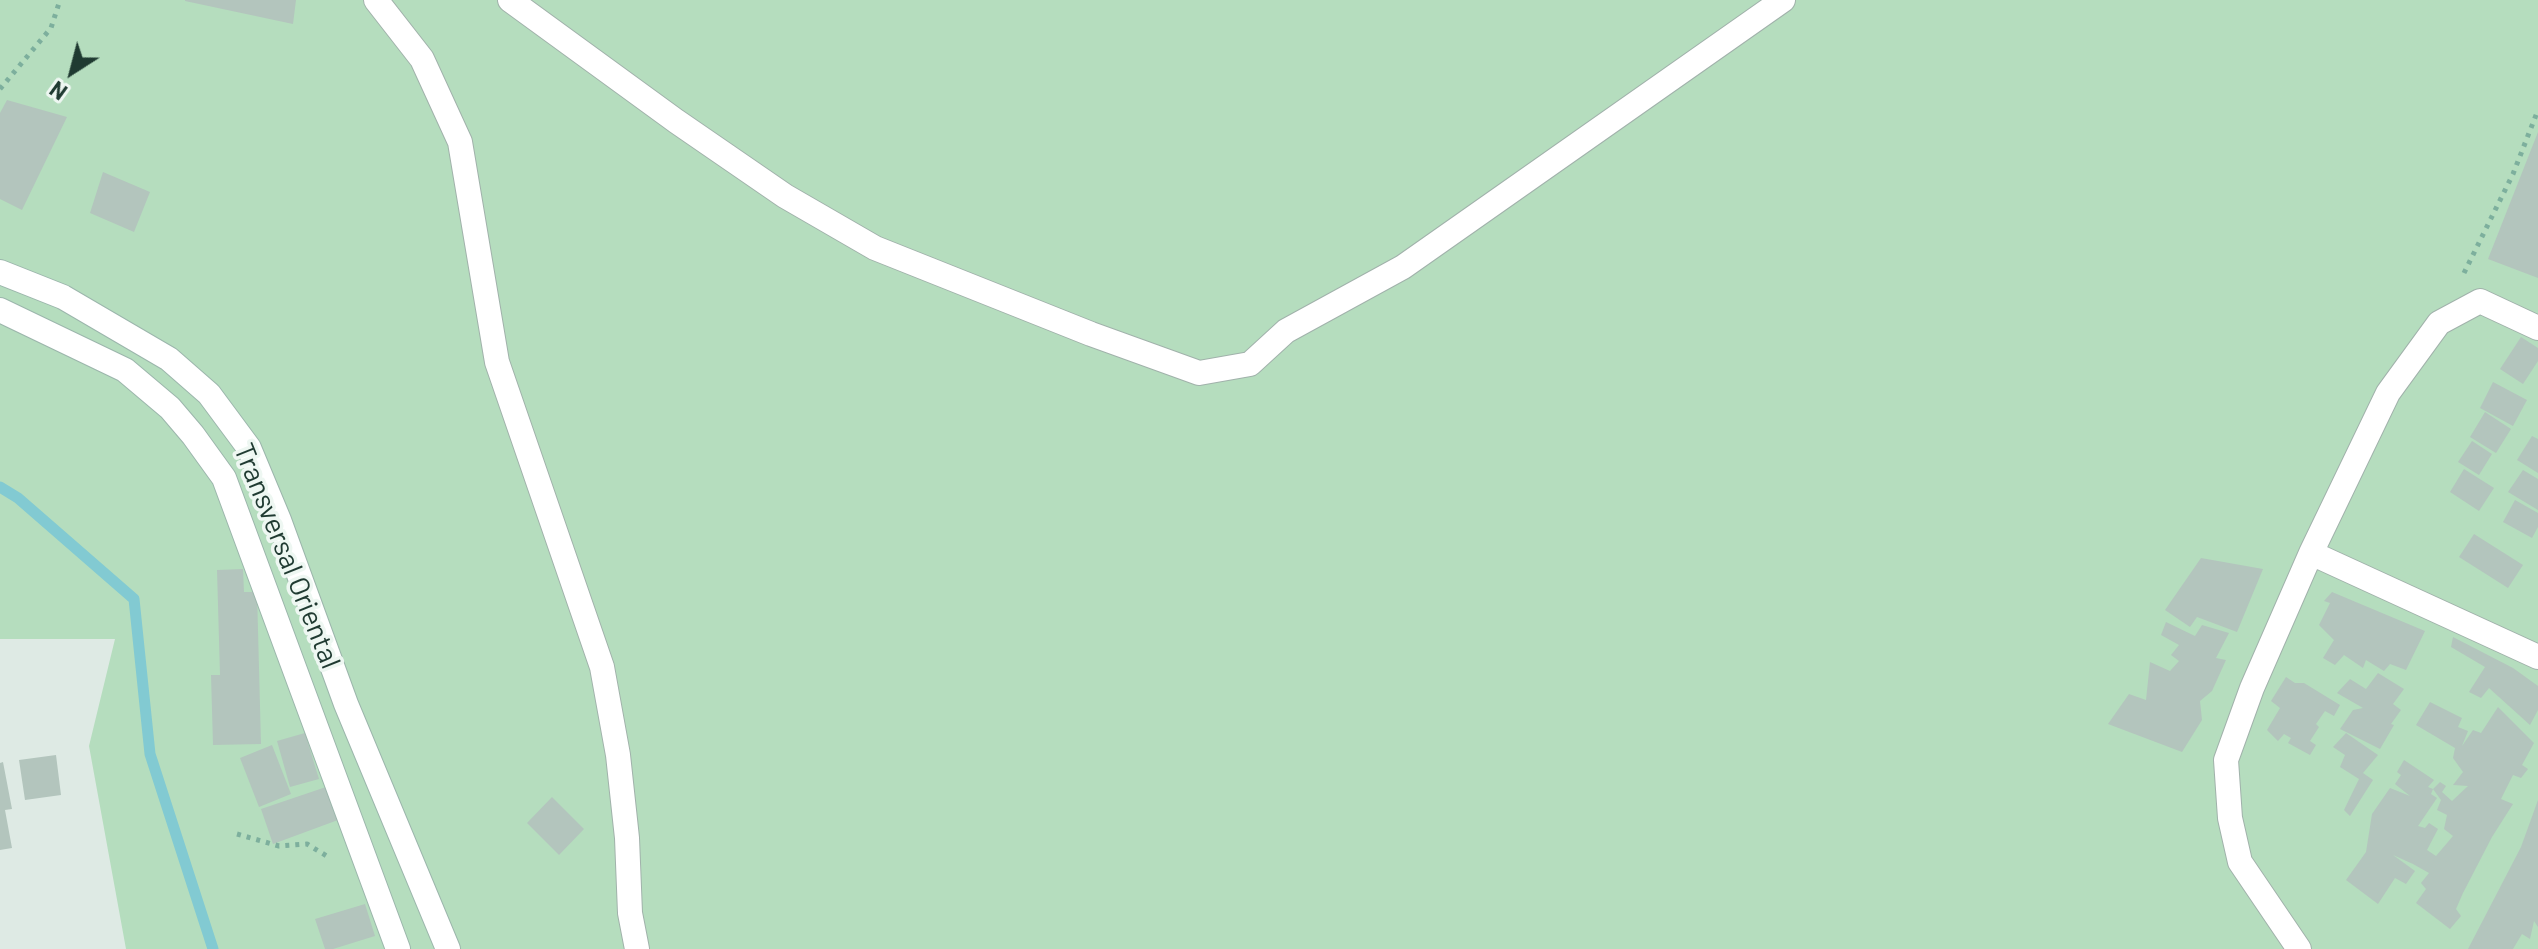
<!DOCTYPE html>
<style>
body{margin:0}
#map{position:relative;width:2538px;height:949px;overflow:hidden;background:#deeae4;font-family:Barlow,sans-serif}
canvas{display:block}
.north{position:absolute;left:32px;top:32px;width:80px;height:80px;-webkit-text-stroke:6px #eef7f2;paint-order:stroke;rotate:216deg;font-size:22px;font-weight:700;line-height:32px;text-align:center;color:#1f3a31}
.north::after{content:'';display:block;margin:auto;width:28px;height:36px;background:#1f3a31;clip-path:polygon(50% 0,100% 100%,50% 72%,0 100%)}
</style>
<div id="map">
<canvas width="2538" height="949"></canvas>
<div class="north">N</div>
</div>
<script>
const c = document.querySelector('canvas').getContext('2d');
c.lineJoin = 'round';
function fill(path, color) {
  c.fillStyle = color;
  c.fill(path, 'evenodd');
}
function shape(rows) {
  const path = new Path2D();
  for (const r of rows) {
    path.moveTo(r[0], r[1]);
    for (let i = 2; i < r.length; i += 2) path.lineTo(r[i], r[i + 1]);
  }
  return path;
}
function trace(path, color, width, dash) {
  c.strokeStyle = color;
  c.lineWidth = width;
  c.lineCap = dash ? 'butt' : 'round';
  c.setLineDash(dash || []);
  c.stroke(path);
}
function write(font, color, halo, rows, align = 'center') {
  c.font = font + ' Barlow,sans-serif';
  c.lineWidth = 7;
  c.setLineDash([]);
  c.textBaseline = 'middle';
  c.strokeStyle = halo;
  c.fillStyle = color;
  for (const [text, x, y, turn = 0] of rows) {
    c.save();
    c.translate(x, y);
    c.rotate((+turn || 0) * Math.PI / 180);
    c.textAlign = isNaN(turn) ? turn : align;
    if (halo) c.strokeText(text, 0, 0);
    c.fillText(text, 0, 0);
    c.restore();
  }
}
fill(shape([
 [0,0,2538,0,2538,949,126,949,89,746,115,639,0,639]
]), '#b5ddbe');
trace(shape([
 [0,487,18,498,134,599,150,754,213,949]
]), '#82cad2', 11);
fill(shape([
 [185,0,296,0,293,24,185,1],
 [7,100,67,117,22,210,0,199,0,113],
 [2538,132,2538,278,2488,259],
 [103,172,150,192,134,232,90,213],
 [2521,337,2538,348,2538,361,2523,384,2500,369],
 [2493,382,2527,400,2513,426,2480,408],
 [2485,412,2511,429,2496,453,2470,437],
 [2532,436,2538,439,2538,473,2517,460],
 [2472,441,2492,454,2479,475,2458,462],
 [2464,469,2494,488,2479,511,2450,492],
 [2523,470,2538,479,2538,510,2508,492],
 [2515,500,2538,513,2538,527,2532,538,2503,522],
 [2474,534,2523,565,2508,588,2459,557],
 [2201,558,2263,569,2237,632,2197,617,2190,627,2165,610],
 [243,569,244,592,257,592,261,744,213,745,211,675,220,675,217,570],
 [2332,592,2425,631,2406,670,2390,664,2384,671,2366,660,2363,668,2344,655,2335,665,2323,658,2334,640,2319,625,2330,603,2324,601],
 [2166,622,2195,636,2202,625,2229,633,2216,658,2226,660,2212,691,2200,701,2202,720,2182,752,2108,724,2129,694,2146,700,2150,662,2170,671,2179,661,2171,655,2179,645,2161,635],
 [2453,637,2513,668,2538,686,2538,710,2530,725,2489,688,2481,698,2469,692,2485,667,2451,647],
 [2378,673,2404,689,2393,704,2401,710,2391,724,2394,725,2380,749,2340,729,2353,710,2363,708,2337,693,2350,679,2366,689],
 [2286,677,2295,683,2304,683,2340,705,2334,716,2325,711,2316,724,2319,727,2310,741,2316,745,2310,755,2288,743,2291,738,2284,734,2278,741,2267,730,2280,708,2271,701],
 [2430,702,2462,718,2458,727,2468,731,2462,746,2473,730,2481,733,2498,707,2534,743,2522,765,2528,769,2521,778,2513,775,2501,799,2513,804,2492,837,2463,893,2456,909,2461,916,2450,929,2416,903,2426,889,2421,883,2429,873,2413,864,2393,855,2415,871,2406,884,2395,878,2378,904,2346,880,2366,852,2372,814,2390,788,2410,796,2395,784,2401,775,2397,772,2404,760,2434,780,2428,787,2433,789,2431,794,2437,798,2418,826,2425,828,2429,823,2438,829,2427,850,2436,856,2453,836,2444,829,2447,815,2437,810,2441,800,2433,789,2440,782,2446,786,2442,792,2452,801,2468,786,2453,785,2463,772,2453,758,2455,748,2416,725],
 [305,733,319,779,290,787,277,741],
 [2346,733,2378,755,2363,773,2373,780,2350,816,2344,810,2359,779,2340,767,2345,755,2333,747],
 [272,745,291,794,259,807,240,758],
 [56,755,61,795,25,800,19,760],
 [3,762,12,809,5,810,12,848,0,850,0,763],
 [326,787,338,820,273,844,261,809],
 [552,797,584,829,559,855,527,823],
 [2538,800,2538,927,2534,921,2530,939,2522,934,2513,949,2468,949,2521,847],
 [365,904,375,936,333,949,325,949,315,919]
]), '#b3c5bd');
const street = shape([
 [376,0,422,59,460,142,497,362,602,667,618,755,627,838,630,913,637,949],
 [510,0,676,121,785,196,875,248,1091,334,1199,373,1250,364,1286,331,1403,267,1783,0],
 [2311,553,2538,657],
 [2299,949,2240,862,2230,818,2226,760,2252,688,2311,553,2388,393,2439,323,2480,301,2538,328]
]);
const secondary = shape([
 [0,272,63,297,169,359,209,394,249,448,279,520,346,704,448,949],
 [0,310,125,370,170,408,193,435,224,478,398,949]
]);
trace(street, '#a1b2ab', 26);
trace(secondary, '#9cb6ac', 26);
trace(shape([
 [0,89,51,28,60,0],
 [2464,273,2513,174,2538,110],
 [237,834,279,846,307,844,330,858]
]), '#7daf9d', 5, [4, 6]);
trace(street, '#fff', 24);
trace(secondary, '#fff', 24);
write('28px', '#1f3a31', '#eef7f2', [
 ["Transversal Oriental",287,556,68]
]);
</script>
